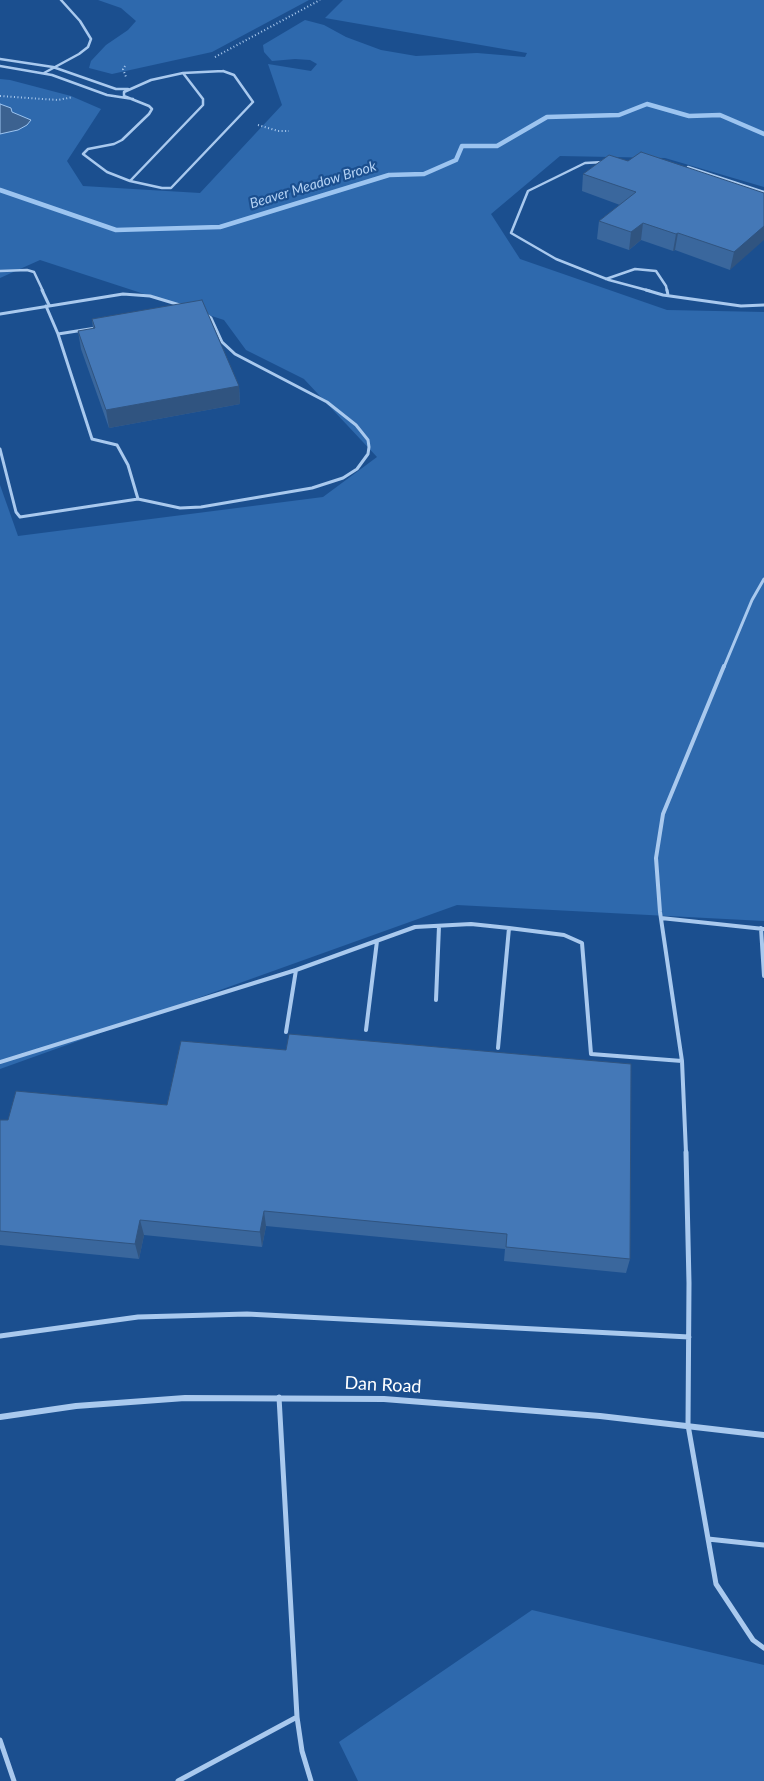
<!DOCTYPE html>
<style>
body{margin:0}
canvas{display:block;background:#1b4f8f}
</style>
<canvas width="764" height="1781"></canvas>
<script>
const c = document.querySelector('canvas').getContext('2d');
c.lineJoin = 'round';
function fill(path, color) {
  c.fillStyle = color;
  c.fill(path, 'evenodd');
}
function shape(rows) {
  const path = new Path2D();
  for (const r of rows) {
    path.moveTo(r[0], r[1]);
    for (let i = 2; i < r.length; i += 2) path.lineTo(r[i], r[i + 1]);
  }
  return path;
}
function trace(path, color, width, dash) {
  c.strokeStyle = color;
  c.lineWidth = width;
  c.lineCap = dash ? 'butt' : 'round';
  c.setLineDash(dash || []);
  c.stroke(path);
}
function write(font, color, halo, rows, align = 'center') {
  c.font = font + ' Lato,sans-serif';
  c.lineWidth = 4.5;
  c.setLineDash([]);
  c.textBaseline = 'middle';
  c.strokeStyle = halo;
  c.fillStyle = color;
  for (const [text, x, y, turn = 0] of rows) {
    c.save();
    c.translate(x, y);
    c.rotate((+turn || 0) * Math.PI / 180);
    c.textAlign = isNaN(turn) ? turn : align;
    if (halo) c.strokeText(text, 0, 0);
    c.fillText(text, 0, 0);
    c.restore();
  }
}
fill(shape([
 [98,0,309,0,212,52,112,74,89,68,91,61,106,45,128,30,136,21,121,8],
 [343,0,764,0,764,187,665,158,560,156,491,214,520,259,667,310,764,312,764,921,457,905,0,1069,0,485,18,536,323,497,377,457,304,379,246,350,224,320,40,260,0,278,0,79,10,80,71,96,101,109,67,161,83,186,200,193,282,105,268,64,311,71,317,64,310,60,295,59,272,61,264,52,263,45,305,20,324,25,346,37,381,50,416,56,477,53,525,57,527,53,325,18],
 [532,1610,764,1665,764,1781,358,1781,339,1742]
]), '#2e69ad');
const water = shape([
 [0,104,11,108,12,112,31,120,27,125,18,130,0,134,0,104]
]);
fill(water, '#3c6290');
trace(water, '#9cc4f0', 1);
trace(shape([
 [0,190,116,230,220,227,389,175,424,174,456,160,462,146,497,146,547,117,619,115,647,104,689,116,720,115,764,134]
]), '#9cc4f0', 4.5);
trace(shape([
 [215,57,320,0],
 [125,66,123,69,126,77],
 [0,96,58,100,73,97],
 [258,125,278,131,289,131]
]), '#a9c9ee', 2, [1, 2.5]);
trace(shape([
 [0,59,53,67,116,89,128,89],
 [0,66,52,75,107,95,133,99],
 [223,71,234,75,253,102,171,188,162,188,130,181,107,172,83,154,88,149,114,144,122,140,149,114,152,109,149,106,124,96,124,92,151,80,183,73,223,71],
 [44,73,79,54,88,47,91,39,80,21,61,0],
 [604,162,585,163,528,191,511,233,556,259,609,280,650,291],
 [688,167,764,192],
 [130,181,203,105,203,99,183,73],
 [0,271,27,270,34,272,43,291],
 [606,279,635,269,656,271,666,286,667,291]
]), '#a9c9ee', 2.5);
trace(shape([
 [42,290,49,305],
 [646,290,663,295,741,306,764,305],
 [667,290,668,295],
 [46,306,58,334,96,328],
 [0,314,123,294,150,296,183,306],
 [58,334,92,439,117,445,128,465,138,499],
 [0,449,16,512,20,517,138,499,180,508,201,507,312,488,343,478,357,469,368,454,369,447,368,440,356,425,327,402,235,354,222,342,211,318,204,313],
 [724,667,752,600,764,579]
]), '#a9c9ee', 3);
trace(shape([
 [661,918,764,929],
 [761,928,764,976],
 [436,1000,439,926],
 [366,1030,377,941],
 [286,1032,296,970,415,927,471,924,509,928],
 [498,1048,509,928,564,935,582,943,591,1054,682,1061],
 [0,1062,296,970],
 [686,1153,682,1061,660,912,656,858,663,814,724,666]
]), '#a9c9ee', 4);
trace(shape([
 [686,1152,689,1283,688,1425,716,1584,753,1640,764,1648],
 [0,1336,138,1317,247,1314,689,1337],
 [279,1397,297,1717],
 [708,1539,764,1545],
 [0,1740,14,1781],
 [178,1781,297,1717,302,1751,311,1781]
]), '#a9c9ee', 5);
trace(shape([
 [0,1417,76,1406,185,1398,384,1399,600,1416,764,1435]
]), '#a9c9ee', 6);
fill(shape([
 [628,161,764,193,730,270,675,250,673,251,641,240,629,250,597,239,599,221,620,205,582,191,583,174],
 [92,319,239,386,240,404,109,428,81,349,78,331,93,329],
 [167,1105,630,1259,626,1273,504,1261,505,1249,266,1226,262,1247,144,1235,139,1259,0,1245,0,1120,8,1120]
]), '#3a679d');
fill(shape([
 [643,223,641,240,629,250,631,232],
 [764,226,764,240,730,270,734,252],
 [678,233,675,250,673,251,676,234],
 [239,386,240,404,109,428,106,410],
 [264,1211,266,1226,262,1247,260,1232],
 [140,1220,144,1235,139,1259,135,1244]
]), '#305480');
const building = shape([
 [641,152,764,193,764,226,734,252,678,233,676,234,643,223,631,232,599,221,636,192,583,174,609,155,628,161,641,152],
 [202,300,239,386,106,410,78,331,95,328,92,319,202,300],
 [289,1034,631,1064,630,1259,506,1247,507,1234,264,1211,260,1232,140,1220,135,1244,0,1231,0,1120,8,1120,16,1091,167,1105,181,1041,286,1050,289,1034]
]);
fill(building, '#4478b7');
trace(building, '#305480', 1);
write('italic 14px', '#b5d3f5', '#1b4f8f', [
 ["Beaver Meadow Brook",313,185,-17]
]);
write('18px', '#fff', '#1b4f8f', [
 ["Dan Road",383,1385,3]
]);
</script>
